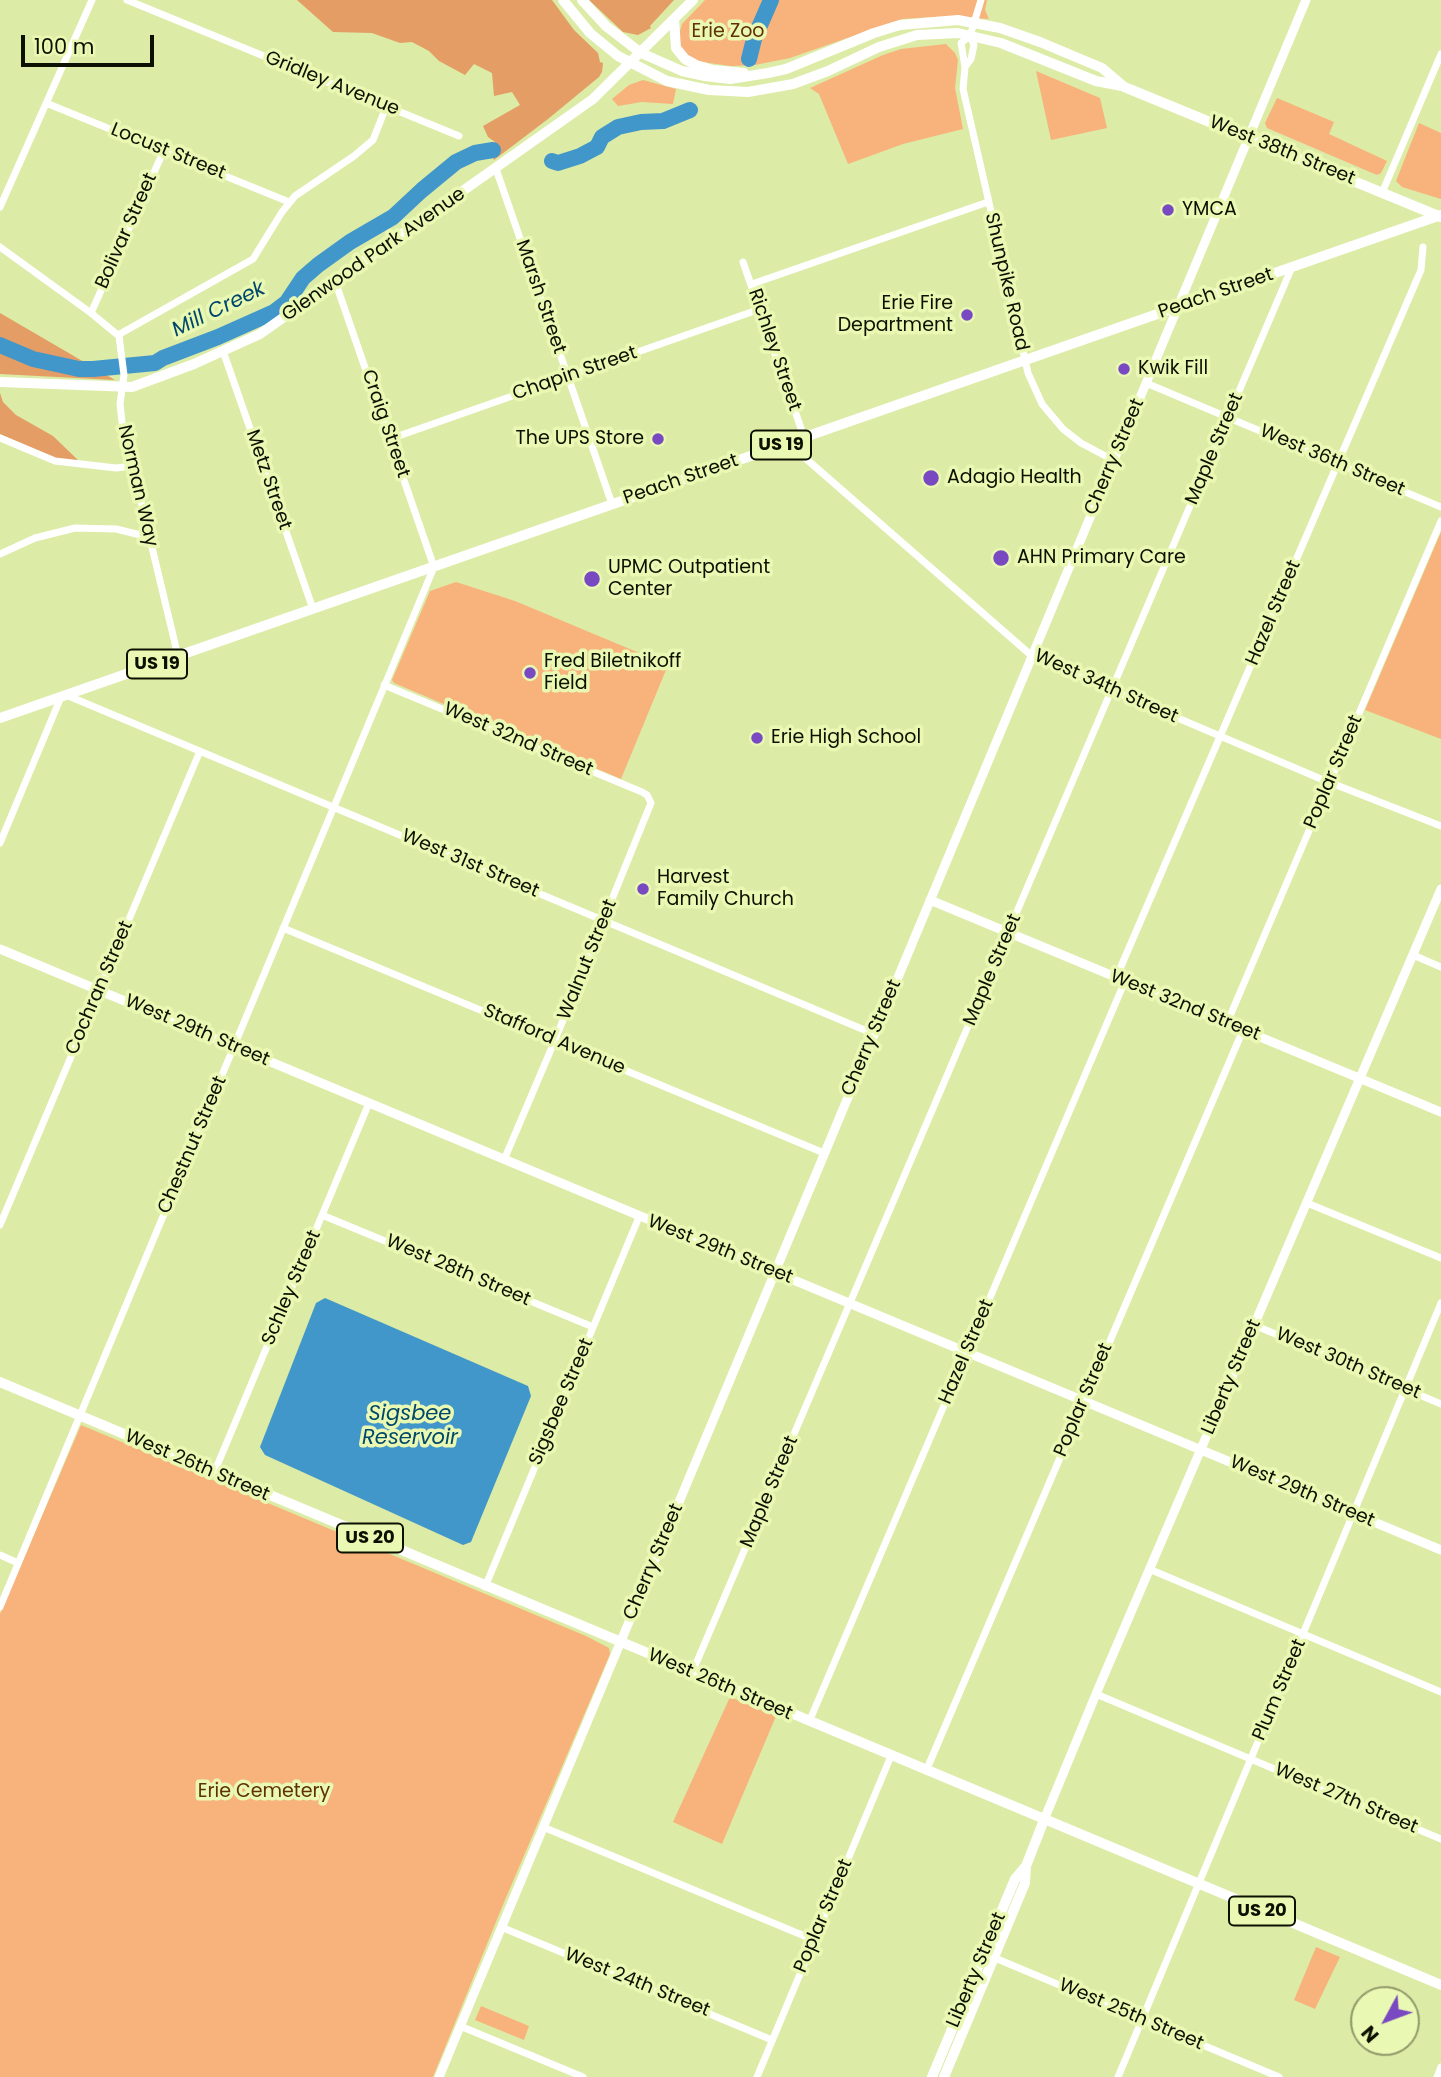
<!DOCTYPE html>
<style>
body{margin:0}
#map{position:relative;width:1441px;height:2077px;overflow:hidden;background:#dceba6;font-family:Poppins,sans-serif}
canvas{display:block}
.north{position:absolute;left:1350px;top:1986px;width:70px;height:70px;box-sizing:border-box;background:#e9f8b3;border:2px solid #919b6b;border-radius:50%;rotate:229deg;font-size:19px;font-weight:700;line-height:28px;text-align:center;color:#0c1000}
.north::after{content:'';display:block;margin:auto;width:24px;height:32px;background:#7949c1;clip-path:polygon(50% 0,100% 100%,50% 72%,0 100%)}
.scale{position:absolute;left:21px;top:35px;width:133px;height:32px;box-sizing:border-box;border:4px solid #0c1000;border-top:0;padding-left:9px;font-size:21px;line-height:24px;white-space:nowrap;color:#0c1000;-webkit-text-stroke:5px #e9f8b3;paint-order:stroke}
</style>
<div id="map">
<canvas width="1441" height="2077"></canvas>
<div class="north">N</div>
<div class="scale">100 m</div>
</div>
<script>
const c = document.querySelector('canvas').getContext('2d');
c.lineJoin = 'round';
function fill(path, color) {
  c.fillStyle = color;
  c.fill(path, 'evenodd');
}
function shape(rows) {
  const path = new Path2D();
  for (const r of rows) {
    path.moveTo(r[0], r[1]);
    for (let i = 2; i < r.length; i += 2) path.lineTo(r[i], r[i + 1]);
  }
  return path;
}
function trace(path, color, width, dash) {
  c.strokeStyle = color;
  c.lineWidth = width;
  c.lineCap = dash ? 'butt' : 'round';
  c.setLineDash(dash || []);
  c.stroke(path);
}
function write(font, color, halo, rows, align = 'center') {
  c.font = font + ' Poppins,sans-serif';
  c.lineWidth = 7;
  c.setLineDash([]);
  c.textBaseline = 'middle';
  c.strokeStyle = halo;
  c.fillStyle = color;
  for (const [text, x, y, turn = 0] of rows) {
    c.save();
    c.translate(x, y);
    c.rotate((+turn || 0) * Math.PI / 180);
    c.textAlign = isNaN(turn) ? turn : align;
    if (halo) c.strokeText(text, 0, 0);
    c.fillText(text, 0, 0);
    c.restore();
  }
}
fill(shape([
 [705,0,987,0,985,10,989,19,948,16,902,19,790,58,755,65,731,66,695,61,686,56,680,45,680,31,682,24],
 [946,44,955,53,958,60,955,88,963,129,903,144,848,164,819,94,810,88,883,55,901,49],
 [1036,71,1100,98,1107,128,1051,140],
 [643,80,676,89,673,104,642,102,618,106,612,99,629,85],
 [1277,98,1334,122,1329,134,1387,161,1381,173,1377,175,1267,128,1265,123],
 [1419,123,1441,133,1441,199,1402,187,1396,181],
 [1441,532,1441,739,1365,710],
 [456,582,515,601,668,665,621,779,394,683,392,680,430,591],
 [81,1425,586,1636,609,1648,610,1654,502,1907,433,2077,0,2077,0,1614],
 [730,1697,776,1716,722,1844,673,1822],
 [1316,1947,1340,1957,1315,2009,1294,2000],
 [481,2006,529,2026,524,2040,475,2020]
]), '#f8b27c');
fill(shape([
 [297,0,552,0,574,30,598,53,600,62,603,63,602,72,599,77,548,119,494,160,492,156,495,142,488,137,483,126,520,105,512,92,494,96,492,73,474,64,465,75,439,61,429,51,412,42,400,43,372,33,333,32],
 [589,0,674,0,650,26,651,28,638,35,623,32],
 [0,313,115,380,0,374],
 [0,393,3,402,16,415,53,436,79,461,59,460,0,434]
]), '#e49d64');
fill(shape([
 [325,1298,528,1386,531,1396,471,1542,463,1545,265,1455,260,1447,316,1303]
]), '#4297ca');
trace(shape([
 [749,59,754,39,771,0],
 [552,161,558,163,580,156,597,147,602,137,618,127,641,122,663,121,690,110],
 [0,345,33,359,79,369,93,369,155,363,163,358,218,337,274,312,287,302,303,278,318,265,350,242,393,217,422,190,456,162,475,153,493,150]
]), '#4297ca', 16);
trace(shape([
 [127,0,459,136],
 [981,0,970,36,961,43,965,67,963,89,1028,373,1042,404,1063,429,1081,443,1113,460],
 [965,67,971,59,974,45,970,36],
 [46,103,289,202],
 [496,169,612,504],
 [1382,193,1441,54],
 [0,207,92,0],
 [0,247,91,313,119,336,124,375,120,404,122,422,178,656],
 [743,262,804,437],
 [752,284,988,202],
 [91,313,164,150],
 [118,335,253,259,282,212,295,196,354,156,373,140,386,107],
 [223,351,313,609],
 [1146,383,1441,507],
 [0,438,55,461,116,468,132,466],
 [390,439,760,309],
 [788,443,1032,656,1321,779,1441,826],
 [0,554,35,538,75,528,116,529,149,537],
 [384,685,642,792,647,795,651,803,555,1040,504,1160],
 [66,695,874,1034],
 [0,843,61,697],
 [283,928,824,1153],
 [1413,955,1441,967],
 [1116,978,1421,270,1423,247],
 [1227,1023,1441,521],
 [1307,1203,1441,1258],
 [322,1215,593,1327],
 [0,1225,200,751],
 [1254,1325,1441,1404],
 [214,1473,369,1103],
 [0,1555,18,1563],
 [1149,1569,1441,1692],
 [485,1587,639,1217],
 [0,1607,434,567,335,281],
 [692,1673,1292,267],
 [1096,1694,1441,1839],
 [809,1722,1125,981],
 [926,1771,1243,1030],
 [543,1827,814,1940],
 [501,1927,772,2040],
 [983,1953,1279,2077],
 [460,2026,583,2077],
 [757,2077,891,1756],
 [1118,2077,1441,1303],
 [1437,2077,1441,2067]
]), '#fff', 7);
trace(shape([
 [930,900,1441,1112],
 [0,949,1441,1550],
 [1044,1820,1096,1694,1441,889],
 [439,2077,1306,0]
]), '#fff', 9);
trace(shape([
 [563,0,590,33,618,56,667,81,709,90,748,92,793,84,828,71,879,47,917,35,958,33,1001,43,1096,81,1122,86,1441,217],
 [582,0,606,26,641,53,682,71,705,76,730,79,768,73,786,69,874,33,900,25,958,20,1000,28,1040,42,1102,68,1122,85],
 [674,19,676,48,685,59,696,65,713,70,744,73],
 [0,382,132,387,194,364,260,334,593,99,693,0],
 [932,2077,1015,1879,1026,1866],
 [944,2077,1025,1883,1026,1866,1044,1820]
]), '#fff', 10);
trace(shape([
 [0,718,1441,215],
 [0,1382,1441,1985]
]), '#fff', 10);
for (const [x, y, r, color] of [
 [1168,210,7,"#7949c1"],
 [967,315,7,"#7949c1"],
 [1124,369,7,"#7949c1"],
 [658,439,7,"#7949c1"],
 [931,478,9,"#7949c1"],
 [1001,558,9,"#7949c1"],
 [592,579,9,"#7949c1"],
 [530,673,7,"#7949c1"],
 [757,738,7,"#7949c1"],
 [643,889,7,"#7949c1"]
]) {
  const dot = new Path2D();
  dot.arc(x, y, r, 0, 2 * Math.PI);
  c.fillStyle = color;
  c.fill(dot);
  trace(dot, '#e9f8b3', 2.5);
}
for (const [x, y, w] of [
 [781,445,60],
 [157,664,60],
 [370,1538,66],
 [1262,1911,66]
]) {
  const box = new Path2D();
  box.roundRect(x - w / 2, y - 14.5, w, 29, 5);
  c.fillStyle = '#e9f8b3';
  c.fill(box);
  trace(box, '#0c1000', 2);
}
write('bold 18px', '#0c1000', null, [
 ["US 19",781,445],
 ["US 19",157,664],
 ["US 20",370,1538],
 ["US 20",1262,1911]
]);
write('19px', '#5f3103', '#e9f8b3', [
 ["Erie Zoo",728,32],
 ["Erie Cemetery",264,1792]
]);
write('19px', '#0c1000', '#e9f8b3', [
 ["Gridley Avenue",332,84,22],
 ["West 38th Street",1282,151,22],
 ["Locust Street",168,152,22],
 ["Bolivar Street",127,231,-66],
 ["Glenwood Park Avenue",374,255,-35],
 ["Shunpike Road",1006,282,77],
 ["Peach Street",1216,294,-19],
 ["Marsh Street",540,297,71],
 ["Richley Street",774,350,71],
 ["Chapin Street",575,374,-19],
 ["Craig Street",385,424,71],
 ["Maple Street",1215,449,-67],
 ["Cherry Street",1115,457,-67],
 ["West 36th Street",1332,461,23],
 ["Metz Street",268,480,71],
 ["Peach Street",681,480,-19],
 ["Norman Way",137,486,77],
 ["Hazel Street",1274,613,-67],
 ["West 34th Street",1106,687,24],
 ["West 32nd Street",518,740,23],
 ["Poplar Street",1334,772,-67],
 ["West 31st Street",470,864,23],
 ["Walnut Street",588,960,-68],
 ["Maple Street",993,970,-67],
 ["Cochran Street",100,988,-67],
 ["West 32nd Street",1185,1006,22],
 ["West 29th Street",197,1031,23],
 ["Cherry Street",872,1038,-67],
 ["Stafford Avenue",554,1040,23],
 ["Chestnut Street",193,1145,-67],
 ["West 29th Street",720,1250,22],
 ["West 28th Street",458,1271,23],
 ["Schley Street",292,1288,-67],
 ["Hazel Street",967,1352,-67],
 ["West 30th Street",1348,1364,23],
 ["Liberty Street",1232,1377,-67],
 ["Poplar Street",1084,1400,-67],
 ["Sigsbee Street",562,1402,-67],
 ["West 26th Street",197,1466,23],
 ["Maple Street",770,1492,-67],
 ["West 29th Street",1302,1492,23],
 ["Cherry Street",654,1562,-67],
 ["West 26th Street",720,1685,23],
 ["Plum Street",1280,1690,-67],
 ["West 27th Street",1346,1799,23],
 ["Poplar Street",824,1916,-67],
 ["Liberty Street",977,1970,-67],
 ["West 24th Street",637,1983,22],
 ["West 25th Street",1131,2015,23]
]);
write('19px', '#0c1000', '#e9f8b3', [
 ["YMCA",1182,210],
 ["Erie Fire",953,304,"right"],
 ["Department",953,326,"right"],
 ["Kwik Fill",1138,369],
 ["The UPS Store",644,439,"right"],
 ["Adagio Health",947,478],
 ["AHN Primary Care",1017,558],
 ["UPMC Outpatient",608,568],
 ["Center",608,590],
 ["Fred Biletnikoff",544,662],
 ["Field",544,684],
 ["Erie High School",771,738],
 ["Harvest",657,878],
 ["Family Church",657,900]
], 'left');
write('italic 21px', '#00486b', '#e9f8b3', [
 ["Mill Creek",219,310,-26],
 ["Sigsbee",410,1415],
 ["Reservoir",410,1439]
]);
</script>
